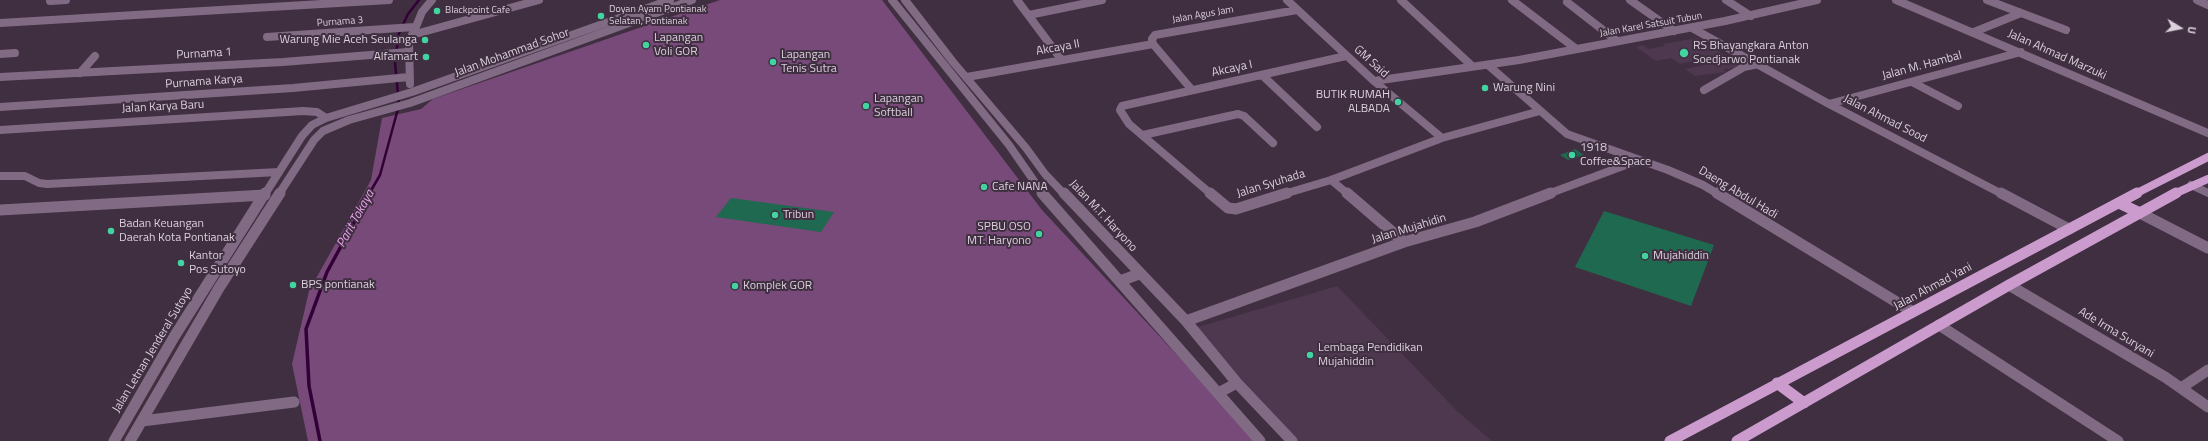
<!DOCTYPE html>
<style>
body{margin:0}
#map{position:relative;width:2208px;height:441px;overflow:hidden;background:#402f41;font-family:"Titillium Web",sans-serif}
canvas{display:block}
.north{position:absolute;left:2160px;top:8px;width:40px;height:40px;-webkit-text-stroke:3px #402f41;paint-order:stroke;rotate:100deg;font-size:11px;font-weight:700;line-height:16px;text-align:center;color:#dbd0dc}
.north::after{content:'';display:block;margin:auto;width:14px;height:18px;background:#dbd0dc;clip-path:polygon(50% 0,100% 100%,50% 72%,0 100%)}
</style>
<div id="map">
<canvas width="2208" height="441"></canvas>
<div class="north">U</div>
</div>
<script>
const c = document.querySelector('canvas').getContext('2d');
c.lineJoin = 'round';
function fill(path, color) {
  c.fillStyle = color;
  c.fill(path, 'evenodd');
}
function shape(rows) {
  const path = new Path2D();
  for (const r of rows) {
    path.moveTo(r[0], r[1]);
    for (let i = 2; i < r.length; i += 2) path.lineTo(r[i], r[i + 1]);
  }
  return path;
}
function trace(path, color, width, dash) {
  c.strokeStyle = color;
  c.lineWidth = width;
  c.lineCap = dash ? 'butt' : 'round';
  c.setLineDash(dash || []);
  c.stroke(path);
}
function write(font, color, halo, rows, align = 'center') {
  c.font = font + ' "Titillium Web",sans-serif';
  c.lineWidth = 4;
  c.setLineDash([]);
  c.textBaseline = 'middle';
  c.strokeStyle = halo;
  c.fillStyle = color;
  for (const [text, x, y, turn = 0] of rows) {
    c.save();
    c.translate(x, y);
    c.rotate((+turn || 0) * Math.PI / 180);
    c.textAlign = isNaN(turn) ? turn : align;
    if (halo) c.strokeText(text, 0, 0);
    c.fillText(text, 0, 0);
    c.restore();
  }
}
fill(shape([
 [1698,38,1742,66,1723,70,1726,72,1695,76,1685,69,1704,65,1698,60,1680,64,1671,58,1656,61,1636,47,1643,45,1648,49,1665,46,1663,44],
 [1337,286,1457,411,1492,441,1294,441,1195,328]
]), '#4e384f');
fill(shape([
 [720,0,882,0,1042,210,1257,441,308,441,292,364,309,291,371,180,382,118,421,109,433,99]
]), '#774a7a');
trace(shape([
 [369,194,380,175,399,105,395,63,399,33,408,14,419,0]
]), '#320036', 2.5);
trace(shape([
 [320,441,309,386,306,329,327,272,370,193]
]), '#320036', 3.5);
fill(shape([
 [1575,149,1584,155,1568,160,1560,155],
 [731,198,834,212,821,232,716,217],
 [1604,211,1714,245,1691,306,1575,267]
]), '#1e694f');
trace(shape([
 [892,0,1009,145,1043,194],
 [905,0,953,62,1026,148,1045,174,1064,194],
 [1017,0,1061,59],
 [1287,0,1374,81,1442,138],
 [1401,0,1472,66],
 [1512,0,1575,48],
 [1630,0,1674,31],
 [1726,0,1751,16],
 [1896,0,2208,133],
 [1987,0,2066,30],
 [2197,0,2208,5],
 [50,1,66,0],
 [1567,2,1617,41],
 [1029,15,1102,0],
 [0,23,389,0],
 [1692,28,1829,104,2002,194],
 [1974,32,2021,13],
 [412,35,539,0],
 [267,37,414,27],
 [0,54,15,53],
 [1488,65,1567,134,1668,170,1703,185,1718,194],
 [80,73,95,56],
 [1262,75,1317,127],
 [0,77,283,62,408,52],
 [967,77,1153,44],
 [1374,81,1519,60,1725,21,1817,0],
 [1912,82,1958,106],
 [410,84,409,44,422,12,432,0],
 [1192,90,1153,44,1152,39,1155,35,1297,10],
 [1704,90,1744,67,1758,64],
 [1829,104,2021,52],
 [0,107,293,88,409,77],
 [0,130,303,111,317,112,326,118],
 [1143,135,1238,114,1244,116,1273,143],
 [0,176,25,176,39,183,47,184,279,172],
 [1331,180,1348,194],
 [2191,185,2208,193],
 [265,194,302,136,312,125,326,118,412,92,670,0],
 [279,194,314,140,323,131,349,120,410,103,692,0],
 [1211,194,1129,124,1120,110,1122,106,1346,56],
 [1284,194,1331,180,1442,138,1540,111],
 [1548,194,1639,160]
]), '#816a83', 8);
trace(shape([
 [1042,193,1260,441],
 [1064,193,1186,321,1237,383,1292,441],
 [1210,193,1228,208,1236,209,1287,193],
 [1347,193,1404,242],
 [1717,193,1913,312],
 [2001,193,2069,229],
 [0,210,265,195],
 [2140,213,2208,248],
 [1120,281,1139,274],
 [2009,285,2165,377,2208,407],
 [1186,321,1404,242,1475,222,1551,193],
 [1939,325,2118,441],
 [2181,388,2208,370],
 [1218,393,1237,383],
 [142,421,294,402],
 [114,441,174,337,265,193],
 [130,441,219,288,280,193]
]), '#816a83', 11);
trace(shape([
 [2135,194,2208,157],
 [2174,194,2208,179]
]), '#cb9bce', 8);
trace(shape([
 [2119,203,2140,213],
 [1777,383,1804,403],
 [1670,441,2137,193],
 [1737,441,2009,285,2176,193]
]), '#cb9bce', 11);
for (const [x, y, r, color] of [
 [437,11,4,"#41d4a1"],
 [601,16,4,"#41d4a1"],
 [425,40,4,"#41d4a1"],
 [646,45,4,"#41d4a1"],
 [1684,53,5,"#41d4a1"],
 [426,57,4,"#41d4a1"],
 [773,62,4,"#41d4a1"],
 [1485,88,4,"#41d4a1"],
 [1398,102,4,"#41d4a1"],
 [866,106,4,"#41d4a1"],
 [1572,155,4,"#41d4a1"],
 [984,187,4,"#41d4a1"],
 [775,215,4,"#41d4a1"],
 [111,231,4,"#41d4a1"],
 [1039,234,4,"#41d4a1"],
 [1645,256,4,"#41d4a1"],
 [181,263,4,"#41d4a1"],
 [293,285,4,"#41d4a1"],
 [735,286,4,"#41d4a1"],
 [1310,355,4,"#41d4a1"]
]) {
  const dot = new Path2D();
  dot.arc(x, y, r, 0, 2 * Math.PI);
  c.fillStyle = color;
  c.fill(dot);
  trace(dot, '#402f41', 1.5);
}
write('10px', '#dbd0dc', '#402f41', [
 ["Doyan Ayam Pontianak",609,10],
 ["Selatan, Pontianak",609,22],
 ["Blackpoint Cafe",445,11]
], 'left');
write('10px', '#dbd0dc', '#402f41', [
 ["Jalan Agus Jam",1203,15,-10],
 ["Purnama 3",340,22,-4],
 ["Jalan Karel Satsuit Tubun",1651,25,-10]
]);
write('12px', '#dbd0dc', '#402f41', [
 ["Lapangan",654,38],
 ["Voli GOR",654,52],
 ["Warung Mie Aceh Seulanga",417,40,"right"],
 ["RS Bhayangkara Anton",1693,46],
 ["Soedjarwo Pontianak",1693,60],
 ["Lapangan",781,55],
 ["Tenis Sutra",781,69],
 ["Alfamart",418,57,"right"],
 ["Warung Nini",1493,88],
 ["BUTIK RUMAH",1390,95,"right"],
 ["ALBADA",1390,109,"right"],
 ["Lapangan",874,99],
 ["Softball",874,113],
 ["1918",1580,148],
 ["Coffee&Space",1580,162],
 ["Cafe NANA",992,187],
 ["Tribun",783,215],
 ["Badan Keuangan",119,224],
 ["Daerah Kota Pontianak",119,238],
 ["SPBU OSO",1031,227,"right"],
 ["MT. Haryono",1031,241,"right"],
 ["Kantor",189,256],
 ["Pos Sutoyo",189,270],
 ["Mujahiddin",1653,256],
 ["BPS pontianak",301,285],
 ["Komplek GOR",743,286],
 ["Lembaga Pendidikan",1318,348],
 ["Mujahiddin",1318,362]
], 'left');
write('12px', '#dbd0dc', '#402f41', [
 ["Akcaya II",1058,48,-10],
 ["Jalan Mohammad Sohor",512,53,-20],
 ["Purnama 1",204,54,-3],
 ["Jalan Ahmad Marzuki",2057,55,24],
 ["GM Said",1371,62,42],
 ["Jalan M. Hambal",1922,66,-15],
 ["Akcaya I",1232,69,-12],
 ["Purnama Karya",204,82,-4],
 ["Jalan Karya Baru",163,107,-3],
 ["Jalan Ahmad Sood",1885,119,27],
 ["Jalan Syuhada",1271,184,-17],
 ["Daeng Abdul Hadi",1738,193,31],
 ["Jalan M.T. Haryono",1103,216,47],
 ["Jalan Mujahidin",1409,229,-17],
 ["Jalan Ahmad Yani",1933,287,-28],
 ["Ade Irma Suryani",2116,333,31],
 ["Jalan Letnan Jenderal Sutoyo",153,350,-59]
]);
write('italic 13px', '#efa4f4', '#402f41', [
 ["Parit Tokaya",356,219,-61]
]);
</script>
